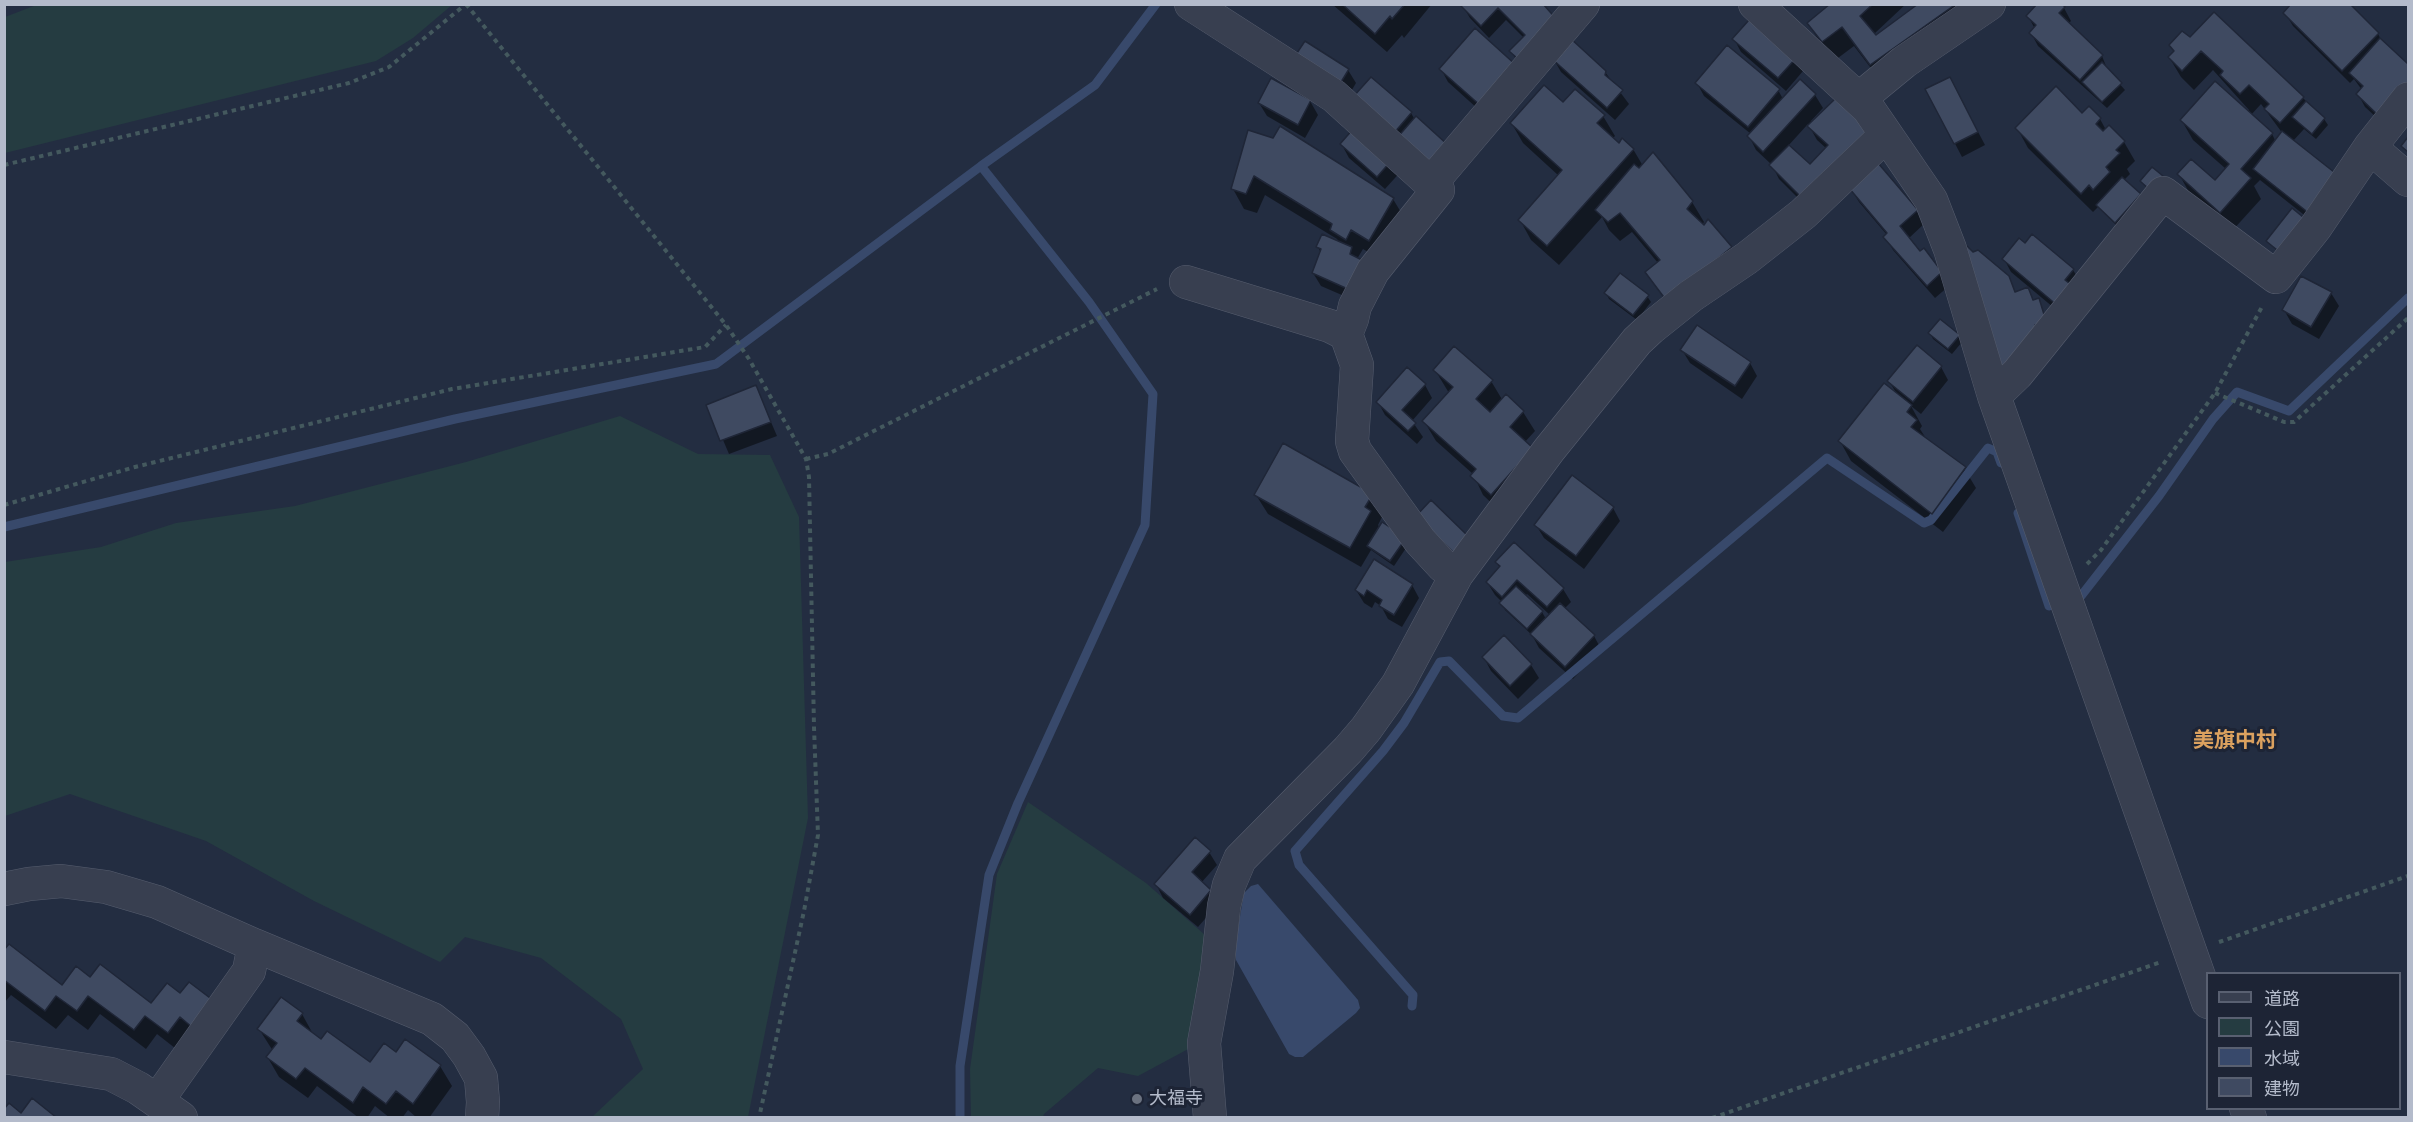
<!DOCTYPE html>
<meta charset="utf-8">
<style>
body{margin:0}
#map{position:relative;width:2413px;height:1122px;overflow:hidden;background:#232d41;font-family:"Roboto Condensed","Noto Sans JP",sans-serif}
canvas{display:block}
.frame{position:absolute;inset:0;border:6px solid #b4bbcb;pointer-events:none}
.legend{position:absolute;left:2206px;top:972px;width:195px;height:138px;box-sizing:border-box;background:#1d2435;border:2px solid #596071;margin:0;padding:8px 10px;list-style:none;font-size:18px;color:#b4bbcb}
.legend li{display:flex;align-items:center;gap:12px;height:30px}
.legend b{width:30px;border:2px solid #596071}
</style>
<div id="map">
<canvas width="2413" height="1122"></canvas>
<div class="frame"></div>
<ul class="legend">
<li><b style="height:8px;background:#383f50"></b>道路</li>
<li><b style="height:16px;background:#253c41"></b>公園</li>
<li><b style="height:16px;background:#38496b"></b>水域</li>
<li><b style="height:16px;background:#3f4a61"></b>建物</li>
</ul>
</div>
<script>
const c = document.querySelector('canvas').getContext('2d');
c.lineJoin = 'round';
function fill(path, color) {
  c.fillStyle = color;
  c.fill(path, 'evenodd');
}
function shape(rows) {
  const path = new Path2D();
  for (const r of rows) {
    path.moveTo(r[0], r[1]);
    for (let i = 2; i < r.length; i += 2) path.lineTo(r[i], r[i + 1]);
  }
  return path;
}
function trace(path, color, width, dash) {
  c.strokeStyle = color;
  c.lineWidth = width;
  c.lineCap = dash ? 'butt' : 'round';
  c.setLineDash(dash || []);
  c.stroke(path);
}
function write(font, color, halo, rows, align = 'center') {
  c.font = font + ' "Roboto Condensed","Noto Sans JP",sans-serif';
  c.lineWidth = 6;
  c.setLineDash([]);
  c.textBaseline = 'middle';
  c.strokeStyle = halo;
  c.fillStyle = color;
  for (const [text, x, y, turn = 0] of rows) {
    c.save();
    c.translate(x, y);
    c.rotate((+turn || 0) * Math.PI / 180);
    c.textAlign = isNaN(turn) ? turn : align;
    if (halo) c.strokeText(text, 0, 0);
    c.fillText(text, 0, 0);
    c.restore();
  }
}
fill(shape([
 [39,4,452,4,452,5,413,38,376,61,5,153,5,17],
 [620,416,698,454,770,455,799,517,808,818,748,1117,592,1117,643,1069,621,1019,541,958,465,937,440,962,314,901,206,841,70,794,5,816,5,562,101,547,176,523,295,506,466,462],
 [1028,802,1146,883,1205,935,1192,1047,1138,1076,1098,1068,1044,1114,1043,1117,971,1118,970,1069,997,874]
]), '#253c41');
fill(shape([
 [1258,884,1358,1000,1360,1008,1356,1013,1303,1057,1295,1057,1289,1054,1236,960,1235,946,1244,893,1251,886]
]), '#38496b');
fill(shape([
 [1332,4,1432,4,1404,38,1402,35,1387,52],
 [1541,4,1519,64,1511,51,1524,38,1506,20,1489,38,1470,18,1462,5],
 [1832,4,1906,4,1874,34,1876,37,1921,4,1996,4,1883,84,1854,46,1834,61,1820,43,1809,24],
 [2348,4,2378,34,2383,43,2408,66,2408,105,2388,128,2365,107,2358,94,2362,90,2354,79,2350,83,2293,26,2285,13],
 [2064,8,2071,21,2068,24,2102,56,2108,71,2125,90,2107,108,2038,46,2031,33,2035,29,2028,16],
 [1475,30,1489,119,1448,82,1441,69],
 [2182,33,2303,98,2324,119,2328,125,2316,139,2304,129,2293,141,2318,226,2260,180,2254,186,2261,199,2232,231,2190,194,2179,174,2215,182,2226,169,2193,140,2182,121,2249,110,2213,70,2194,90,2181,77,2169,57,2174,52,2170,46],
 [2261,104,2283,134,2276,142,2272,134,2251,115],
 [1734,39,1796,58,1803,71,1786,91,1741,52],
 [1305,43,1348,70,1356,83,1346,100],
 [1553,58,1605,72,1629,104,1615,120,1561,72],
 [1371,79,1411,113,1415,120,1405,152],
 [1272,80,1310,101,1318,115,1305,138,1267,116,1259,103],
 [1800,81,1815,95,1823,108,1811,121,1813,123,1867,131,1809,209,1779,179,1772,165,1756,150,1749,136,1751,134,1704,96,1697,83,1778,90,1783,99],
 [1808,124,1817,140,1827,149,1810,166,1788,146],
 [1927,90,1957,92,1985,145,1962,157],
 [1563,104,1603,116,1615,136,1612,139,1619,145,1633,149,1643,166,1692,202,1704,222,1702,225,1730,248,1742,268,1678,319,1647,272,1658,263,1632,232,1620,241,1609,230,1602,217,1559,265,1531,240,1520,220,1559,176,1523,143,1512,124],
 [2082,115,2100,119,2106,130,2124,142,2135,161,2127,169,2130,174,2124,180,2143,201,2119,228,2098,207,2093,212,2028,148,2017,128],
 [1249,132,1393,199,1405,219,1380,259,1363,249,1357,259,1358,302,1321,286,1313,273,1321,253,1318,247,1339,243,1337,239,1265,195,1257,213,1244,209,1233,189],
 [1342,145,1404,168,1385,189,1349,158],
 [1878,165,1917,211,1924,224,1908,239,1941,273,1949,286,1935,298,1893,250,1885,237,1887,235,1859,202,1851,189],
 [2004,259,2073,270,2081,283,2066,318,2011,272],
 [1606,293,1647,296,1651,302,1637,320,1609,299],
 [2331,293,2339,306,2319,339,2292,324,2284,310],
 [1930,333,1959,336,1962,342,1952,354,1933,339],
 [1682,350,1750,363,1757,376,1742,399,1690,363],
 [1941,367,1948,380,1921,414,1911,406,1922,426,1920,429,1927,440,1964,468,1976,488,1943,532,1851,461,1840,441,1898,396,1889,381],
 [1435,370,1491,381,1503,401,1523,412,1535,431,1524,443,1503,514,1483,495,1473,474,1436,441,1424,421,1449,393],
 [1425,385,1432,398,1412,421,1423,437,1417,444,1385,415,1378,402],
 [756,387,777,436,729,454,708,405],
 [1256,495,1372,495,1383,515,1378,525,1380,528,1408,545,1394,566,1371,550,1361,567,1268,514],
 [1613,508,1620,521,1584,569,1544,538,1536,525],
 [1497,563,1563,589,1571,602,1564,609,1594,636,1601,649,1573,679,1539,648,1532,635,1505,610,1502,602,1495,595,1487,582,1500,568],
 [1527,594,1550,615,1546,619,1542,612,1525,596],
 [1412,585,1419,598,1402,627,1388,619,1381,606,1375,602,1372,608,1364,603,1356,590],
 [1504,638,1531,665,1539,678,1518,699,1491,671,1484,658],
 [1209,852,1217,865,1201,883,1210,891,1218,904,1198,927,1163,898,1156,884],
 [4,953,62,987,91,979,151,1006,167,985,205,1047,180,1052,157,1034,146,1049,100,1014,88,1030,68,1015,56,1029,11,995,4,1003],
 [302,1014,313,1034,321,1041,370,1064,396,1054,406,1041,440,1066,452,1086,429,1118,417,1118,408,1110,402,1118,390,1118,375,1106,367,1118,359,1118,317,1086,308,1098,279,1077,268,1058,273,1051,259,1029]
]), '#0007');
trace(shape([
 [2018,513,2049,606],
 [4,527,455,419,716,364,981,166,1095,85,1156,4],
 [2081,596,2159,496,2213,419,2237,392,2289,411,2408,298],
 [1412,1006,1413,995,1299,865,1295,851,1383,751,1404,723,1440,662,1449,661,1503,716,1518,718,1827,458,1924,523,1931,520,1988,448,1997,452,2001,463],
 [960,1118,960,1066,989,875,1018,803,1145,525,1153,394,1089,302,981,166]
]), '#38496b', 9);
const building = shape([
 [1342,4,1405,4,1392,19,1390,16,1375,34,1342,4],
 [1543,4,1558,21,1517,58,1509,51,1525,35,1498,8,1481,26,1460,5,1543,4],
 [1830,4,1873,4,1860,16,1876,35,1918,4,1956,4,1870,65,1842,27,1822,42,1807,23,1830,4],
 [2037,4,2062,4,2065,7,2059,13,2103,55,2080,80,2029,33,2036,25,2026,16,2037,4],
 [2291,4,2350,4,2379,33,2342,71,2283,13,2291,4],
 [2214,12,2304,97,2280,123,2264,109,2269,104,2249,85,2240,94,2220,75,2223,71,2201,51,2182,71,2168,57,2174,51,2169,45,2182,31,2190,37,2214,12],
 [1749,20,1797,57,1778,78,1732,39,1749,20],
 [1475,28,1517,66,1481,106,1439,69,1475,28],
 [1570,38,1606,71,1605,75,1623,90,1607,108,1551,58,1570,38],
 [2380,38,2408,64,2408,84,2379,116,2356,94,2363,86,2349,73,2380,38],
 [1305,41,1349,69,1338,87,1293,59,1305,41],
 [1727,45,1780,89,1748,127,1695,83,1727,45],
 [2102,62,2122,83,2102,102,2082,82,2102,62],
 [1371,77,1412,112,1394,133,1353,97,1371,77],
 [1950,77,1978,132,1954,144,1925,89,1950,77],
 [1271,78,1311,100,1298,125,1258,103,1271,78],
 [1800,79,1816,94,1763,152,1747,136,1800,79],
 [2215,81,2273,133,2241,169,2251,178,2220,213,2177,174,2191,159,2215,180,2229,164,2180,120,2215,81],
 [1544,85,1563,102,1575,89,1605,115,1597,123,1619,143,1622,138,1634,149,1547,246,1518,220,1562,170,1510,123,1544,85],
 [2056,86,2082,113,2089,106,2101,118,2096,124,2103,131,2109,125,2125,141,2116,150,2120,153,2106,167,2110,172,2093,190,2089,185,2081,194,2015,128,2056,86],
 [1836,98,1868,130,1801,197,1769,165,1789,145,1810,164,1828,145,1807,126,1836,98],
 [2306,101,2325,118,2312,134,2292,117,2306,101],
 [1416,116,1449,146,1429,169,1396,139,1416,116],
 [1361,120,1398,153,1377,177,1340,144,1361,120],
 [1280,126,1394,198,1369,241,1351,230,1346,240,1330,230,1332,224,1254,176,1246,194,1231,189,1248,130,1273,138,1280,126],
 [2282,131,2339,176,2310,214,2253,169,2282,131],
 [2408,137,2408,152,2401,146,2408,137],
 [1653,152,1693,201,1687,209,1704,225,1708,219,1732,247,1666,300,1645,272,1660,260,1620,213,1608,222,1595,210,1634,164,1639,168,1653,152],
 [1878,163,1918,210,1900,226,1920,251,1924,248,1942,272,1927,286,1883,237,1887,233,1849,188,1878,163],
 [2152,167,2163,176,2150,190,2140,181,2152,167],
 [2122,177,2141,194,2115,223,2096,205,2122,177],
 [2292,208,2309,222,2282,254,2266,241,2292,208],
 [1322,234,1352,247,1350,254,1362,260,1350,290,1312,273,1321,249,1316,247,1322,234],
 [2032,234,2074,269,2065,280,2074,287,2058,306,2002,259,2019,238,2025,243,2032,234],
 [1967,246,1973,252,1978,250,2009,276,2015,292,2028,287,2033,300,2039,298,2046,321,2035,325,2038,332,2003,371,1963,249,1967,246],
 [1620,273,1649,295,1633,315,1604,293,1620,273],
 [2301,276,2332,292,2311,327,2282,310,2301,276],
 [1940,319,1960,335,1948,349,1928,333,1940,319],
 [1697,325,1751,362,1735,386,1680,350,1697,325],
 [1917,345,1942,366,1913,402,1887,381,1917,345],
 [1454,346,1493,380,1476,399,1490,412,1506,394,1524,411,1510,427,1533,448,1491,495,1470,476,1476,469,1422,421,1453,387,1433,370,1454,346],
 [1407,367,1426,384,1402,410,1416,423,1408,431,1376,402,1407,367],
 [1884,383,1912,405,1907,412,1917,420,1911,427,1966,467,1932,514,1838,441,1884,383],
 [756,385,771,422,720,441,706,405,756,385],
 [1283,443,1373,494,1365,507,1371,511,1350,548,1254,495,1283,443],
 [1572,475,1614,507,1576,556,1534,525,1572,475],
 [1431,500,1469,537,1454,553,1416,516,1431,500],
 [1382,522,1406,538,1390,561,1367,546,1382,522],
 [1514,542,1564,588,1547,607,1517,580,1502,597,1486,582,1500,566,1495,562,1514,542],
 [1374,559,1413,584,1394,615,1379,606,1382,600,1367,590,1364,596,1355,590,1374,559],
 [1516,586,1543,611,1527,629,1499,603,1516,586],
 [1560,603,1595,635,1565,667,1530,634,1560,603],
 [1504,635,1532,664,1510,686,1482,657,1504,635],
 [1195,837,1211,851,1192,872,1211,890,1190,915,1154,884,1195,837],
 [9,944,62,985,76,966,90,977,100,964,151,1003,167,983,180,993,189,982,214,1001,193,1028,180,1017,168,1033,145,1016,134,1030,88,996,77,1011,56,996,45,1011,4,980,4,950,9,944],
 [281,997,303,1013,297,1021,321,1039,327,1031,370,1062,384,1043,396,1052,405,1039,441,1065,413,1104,396,1091,386,1104,363,1087,353,1103,305,1068,296,1079,266,1057,277,1043,257,1029,281,997],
 [32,1098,57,1118,4,1118,4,1109,9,1103,21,1113,32,1098]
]);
fill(building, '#3f4a61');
trace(building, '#1f2637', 1.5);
const minor = shape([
 [1191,4,1334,96,1438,190,1373,271,1355,306,1352,319,1346,334],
 [1755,4,1868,108,1931,200,1950,249,1994,396,2208,1002],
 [1859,99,1904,62,1989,4],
 [2370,147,2408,180],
 [1432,182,1583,4],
 [1186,282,1330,326,1346,334,1357,365,1352,441,1355,451,1420,541,1443,566,1457,574],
 [1994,396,2017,374,2163,193,2276,277,2315,228,2370,147,2408,99],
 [4,889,29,884,61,881,106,887,157,902,254,945,432,1019,455,1037,469,1056,481,1078,483,1102,482,1118],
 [4,1057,111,1074,138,1088,181,1118],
 [157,1101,249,971,254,945],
 [2246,1108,2250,1118],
 [1210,1118,1204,1043,1217,971,1224,906,1229,885,1240,859,1348,750,1366,729,1398,684,1457,574,1549,450,1637,341,1651,328,1691,296,1747,258,1803,214,1886,135]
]);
trace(minor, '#565d6e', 34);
trace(shape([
 [466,4,726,325,749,359,806,459,809,477,814,727,818,835,804,911,759,1118],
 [4,165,349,83,389,67,466,4],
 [2215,393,2284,422,2294,422,2408,318],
 [806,459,828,454,1157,289],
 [4,505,135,467,452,389,705,347,726,325],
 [2087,564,2101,550,2215,393,2263,305],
 [2219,942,2408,876],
 [1712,1118,2161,962]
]), '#44595e', 4, [4.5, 4.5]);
trace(minor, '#383f50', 33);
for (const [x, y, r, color] of [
 [1137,1099,6,"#6b7280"]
]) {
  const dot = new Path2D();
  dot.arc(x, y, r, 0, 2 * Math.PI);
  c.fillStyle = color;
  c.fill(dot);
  trace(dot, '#1d2435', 2);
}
write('18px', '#b4bbcb', '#1d2435', [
 ["大福寺",1149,1099]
], 'left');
write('bold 21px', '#dba15f', '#1d2435', [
 ["美旗中村",2235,742]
]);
</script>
